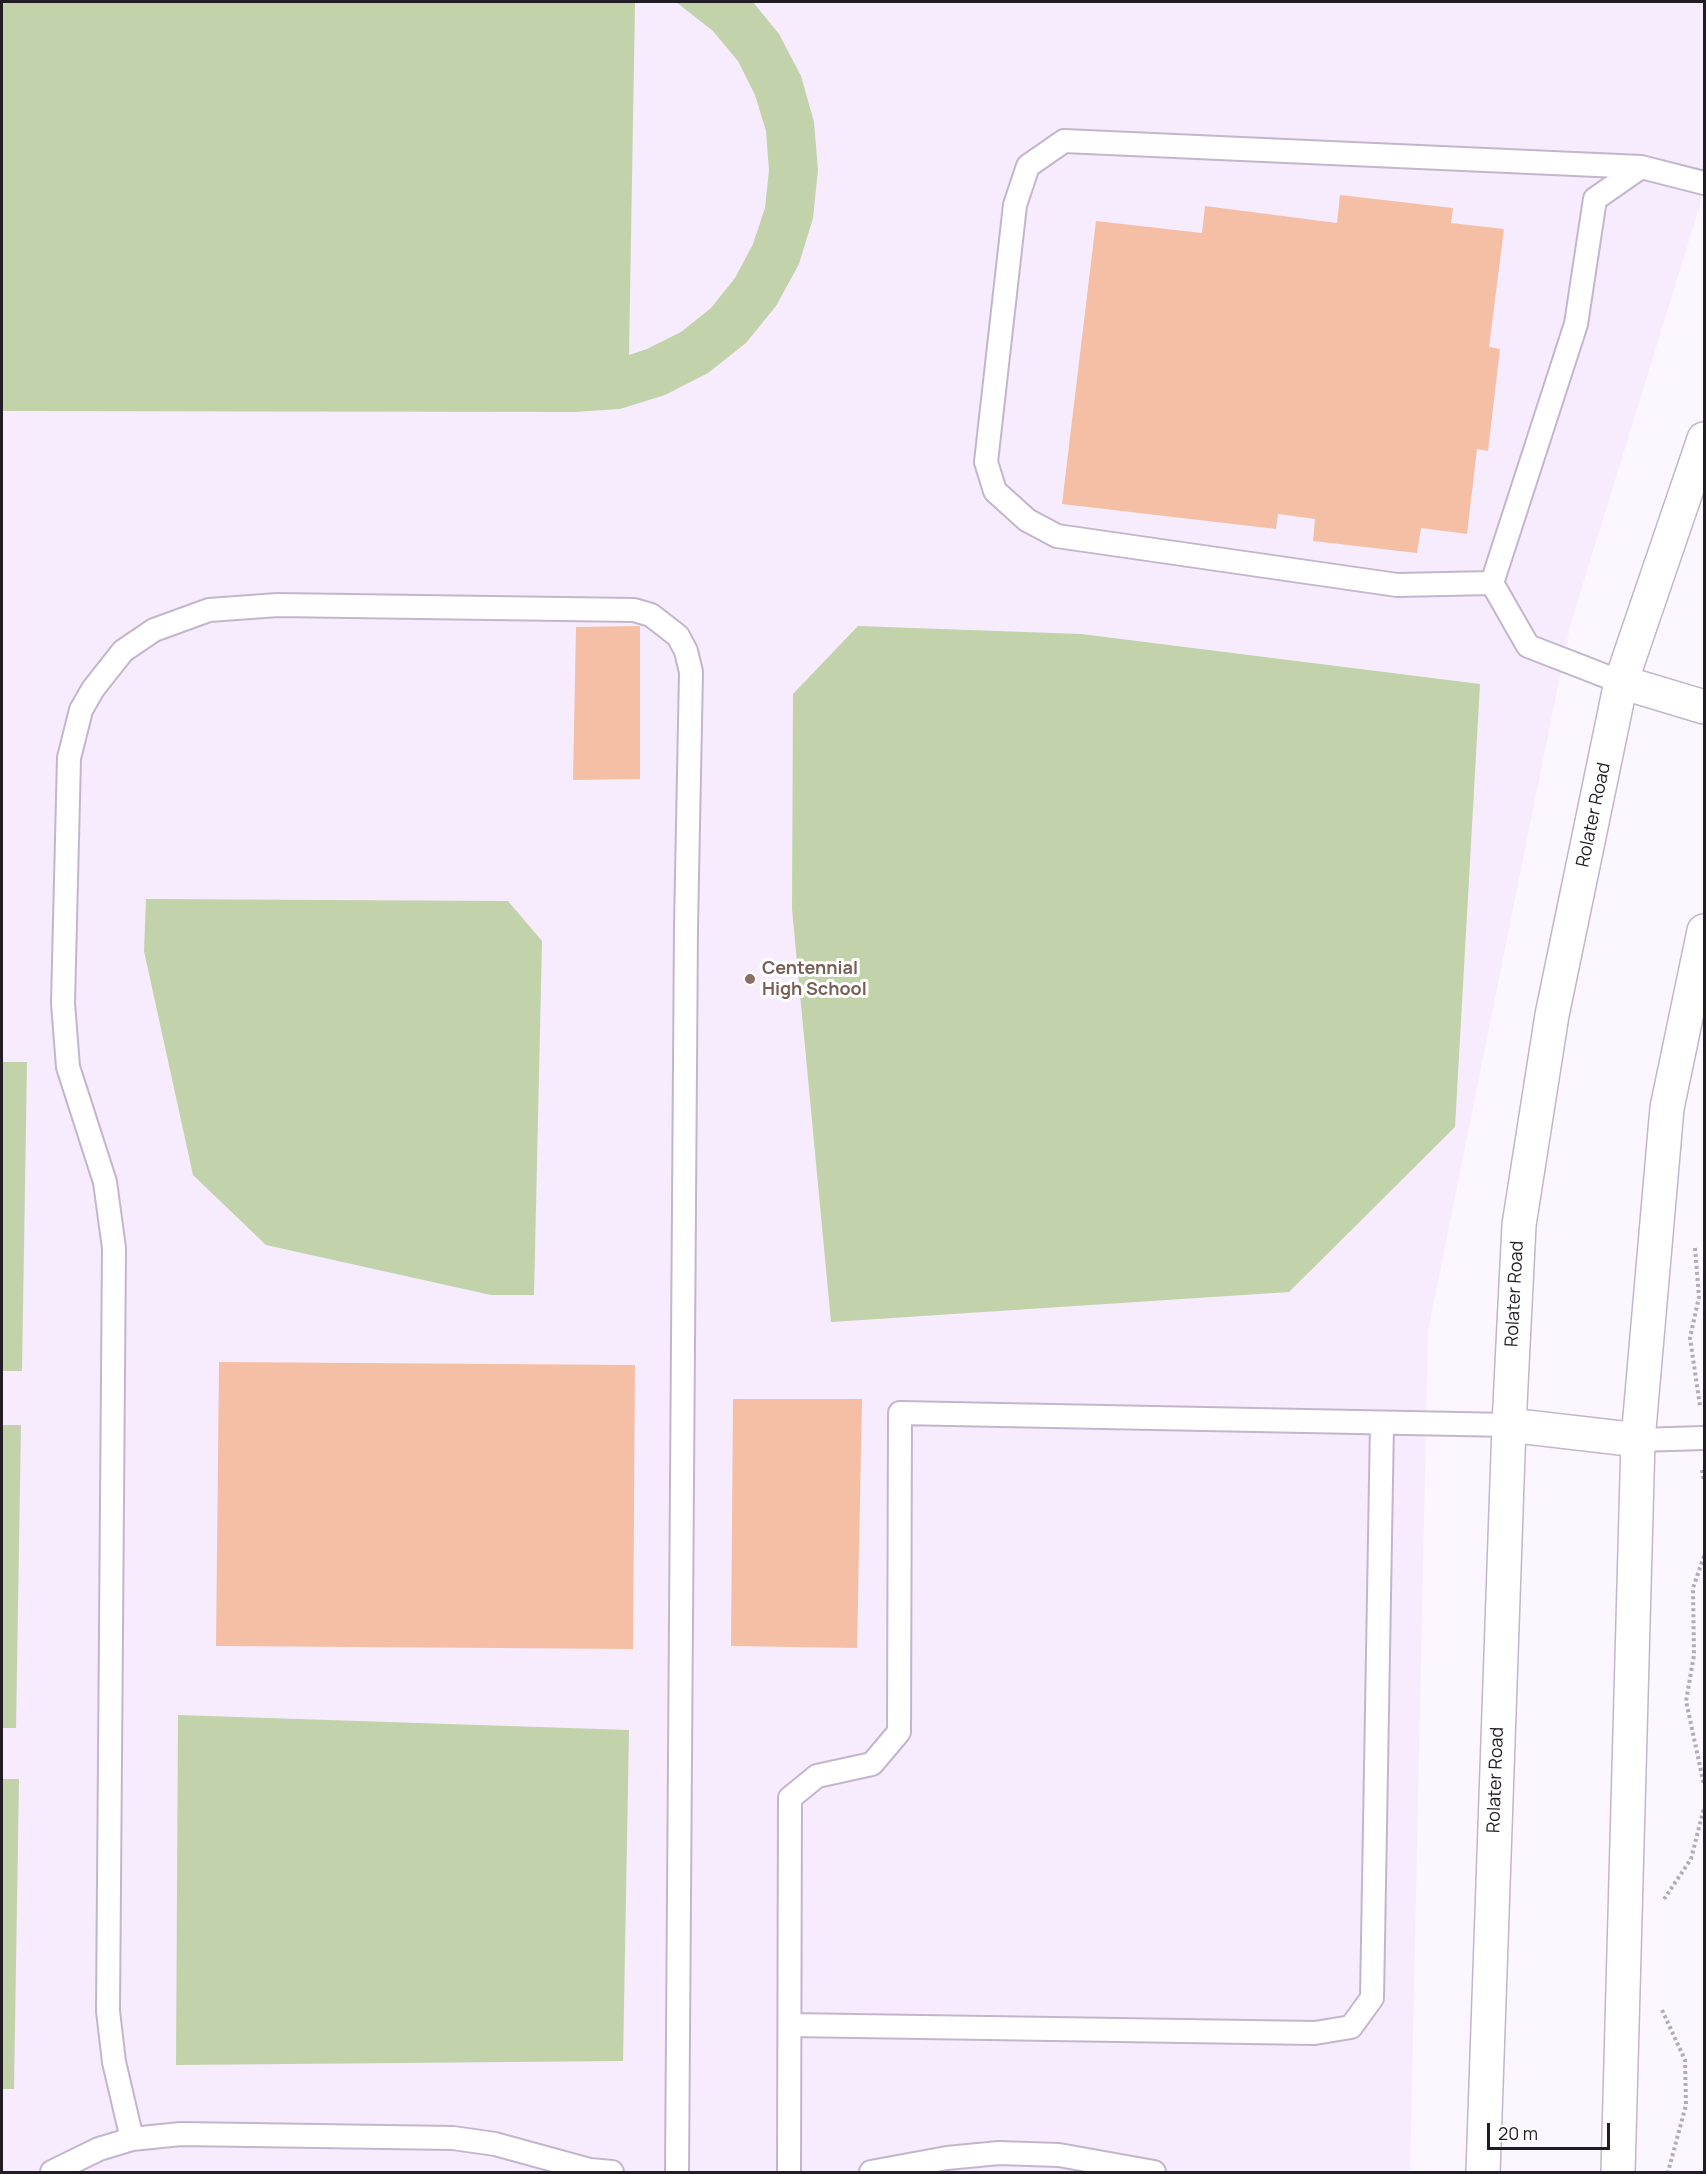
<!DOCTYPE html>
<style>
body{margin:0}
#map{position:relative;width:1706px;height:2174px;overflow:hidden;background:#fbf6ff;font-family:Manrope,sans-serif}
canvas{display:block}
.frame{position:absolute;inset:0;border:3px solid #221d25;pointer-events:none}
.scale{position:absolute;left:1487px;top:2123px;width:123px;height:27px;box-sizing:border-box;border:3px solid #221d25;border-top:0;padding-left:8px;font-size:18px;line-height:21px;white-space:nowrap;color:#221d25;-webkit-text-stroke:4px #fff;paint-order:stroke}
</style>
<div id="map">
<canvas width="1706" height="2174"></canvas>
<div class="frame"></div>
<div class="scale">20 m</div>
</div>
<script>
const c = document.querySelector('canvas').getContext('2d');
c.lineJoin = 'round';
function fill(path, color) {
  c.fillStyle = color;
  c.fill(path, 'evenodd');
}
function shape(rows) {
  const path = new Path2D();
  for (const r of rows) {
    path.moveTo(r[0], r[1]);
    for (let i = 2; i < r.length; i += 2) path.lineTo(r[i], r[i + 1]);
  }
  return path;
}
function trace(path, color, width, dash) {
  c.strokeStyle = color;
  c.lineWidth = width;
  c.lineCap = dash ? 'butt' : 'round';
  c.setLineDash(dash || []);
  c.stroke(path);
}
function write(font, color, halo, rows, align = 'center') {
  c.font = font + ' Manrope,sans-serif';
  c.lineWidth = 6;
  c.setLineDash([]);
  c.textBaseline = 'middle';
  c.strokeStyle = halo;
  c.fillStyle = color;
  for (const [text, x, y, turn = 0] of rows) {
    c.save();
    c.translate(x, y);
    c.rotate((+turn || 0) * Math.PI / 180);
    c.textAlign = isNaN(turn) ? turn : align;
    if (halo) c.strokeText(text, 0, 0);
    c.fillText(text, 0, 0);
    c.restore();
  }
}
fill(shape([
 [2,2,1704,2,1704,192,1570,626,1428,1331,1410,2172,2,2172]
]), '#f6ecfd');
fill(shape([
 [2,2,635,2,629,355,647,349,681,332,711,308,735,278,753,244,765,208,769,170,766,131,755,95,738,61,713,31,676,2,753,2,779,34,801,76,814,122,818,170,813,218,799,264,776,306,746,343,708,373,665,395,620,409,574,412,2,411],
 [858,626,1081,634,1480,684,1455,1127,1289,1292,831,1322,792,909,793,694],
 [146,899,508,901,542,941,534,1295,491,1295,266,1245,193,1175,144,951],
 [2,1062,27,1062,22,1371,2,1371],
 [2,1425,21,1425,16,1728,2,1728],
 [178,1715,629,1730,623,2061,176,2065],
 [2,1779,19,1779,14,2089,2,2089]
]), '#c2d2aa');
fill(shape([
 [1340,195,1453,208,1451,223,1504,229,1489,347,1500,349,1488,451,1477,449,1467,534,1421,528,1417,553,1313,541,1315,519,1278,514,1276,529,1062,504,1096,221,1202,233,1205,206,1337,223],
 [640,626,640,779,573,780,576,627],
 [219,1362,635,1365,633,1649,216,1646],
 [733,1399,862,1399,857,1648,731,1646]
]), '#f5bfa5');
const lane = shape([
 [1492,583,1397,585,1057,536,1027,520,995,491,986,462,1015,205,1028,166,1064,141,1641,167],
 [1621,682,1528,646,1492,583,1576,324,1595,199,1641,167,1704,183],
 [1638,1440,1704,1438],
 [790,2025,1315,2033,1351,2027,1372,1998,1382,1423],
 [132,2139,114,2062,108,2011,114,1248,105,1182,68,1067,63,1003,69,758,81,710,93,689,123,651,154,630,209,610,278,605,634,610,651,615,678,636,686,651,691,672,686,927,677,2172],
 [52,2172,99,2149,132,2139,181,2134,453,2138,495,2144,590,2170,612,2172],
 [789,2172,790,1798,817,1776,872,1764,899,1732,900,1413,1509,1425],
 [871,2172,947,2158,999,2153,1059,2155,1154,2172]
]);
const secondary = shape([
 [1621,682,1704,707],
 [1509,1425,1638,1440],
 [1483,2172,1509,1425,1519,1225,1552,1015,1621,682,1704,439],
 [1618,2172,1638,1440,1667,1108,1704,931]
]);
trace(lane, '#c3b6cc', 26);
trace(secondary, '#c3b6cc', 36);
trace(shape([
 [1695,1248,1699,1297,1690,1338,1700,1406],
 [1702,1470,1704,1481],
 [1704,1556,1693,1588,1694,1655,1686,1701,1704,1785],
 [1664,1899,1691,1859,1704,1808],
 [1662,2010,1685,2060,1686,2105,1668,2172]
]), '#b1acb5', 4, [3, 3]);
trace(lane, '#fff', 22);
trace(secondary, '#fff', 33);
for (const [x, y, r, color] of [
 [750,979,6,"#8d6e63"]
]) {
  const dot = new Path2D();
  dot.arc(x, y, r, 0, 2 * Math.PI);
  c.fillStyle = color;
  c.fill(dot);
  trace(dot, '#fff', 2);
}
write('18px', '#221d25', '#fff', [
 ["Rolater Road",1594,815,-78],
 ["Rolater Road",1515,1294,-87],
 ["Rolater Road",1496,1780,-88]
]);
write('bold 18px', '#785e54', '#fff', [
 ["Centennial",762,969],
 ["High School",762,990]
], 'left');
</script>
